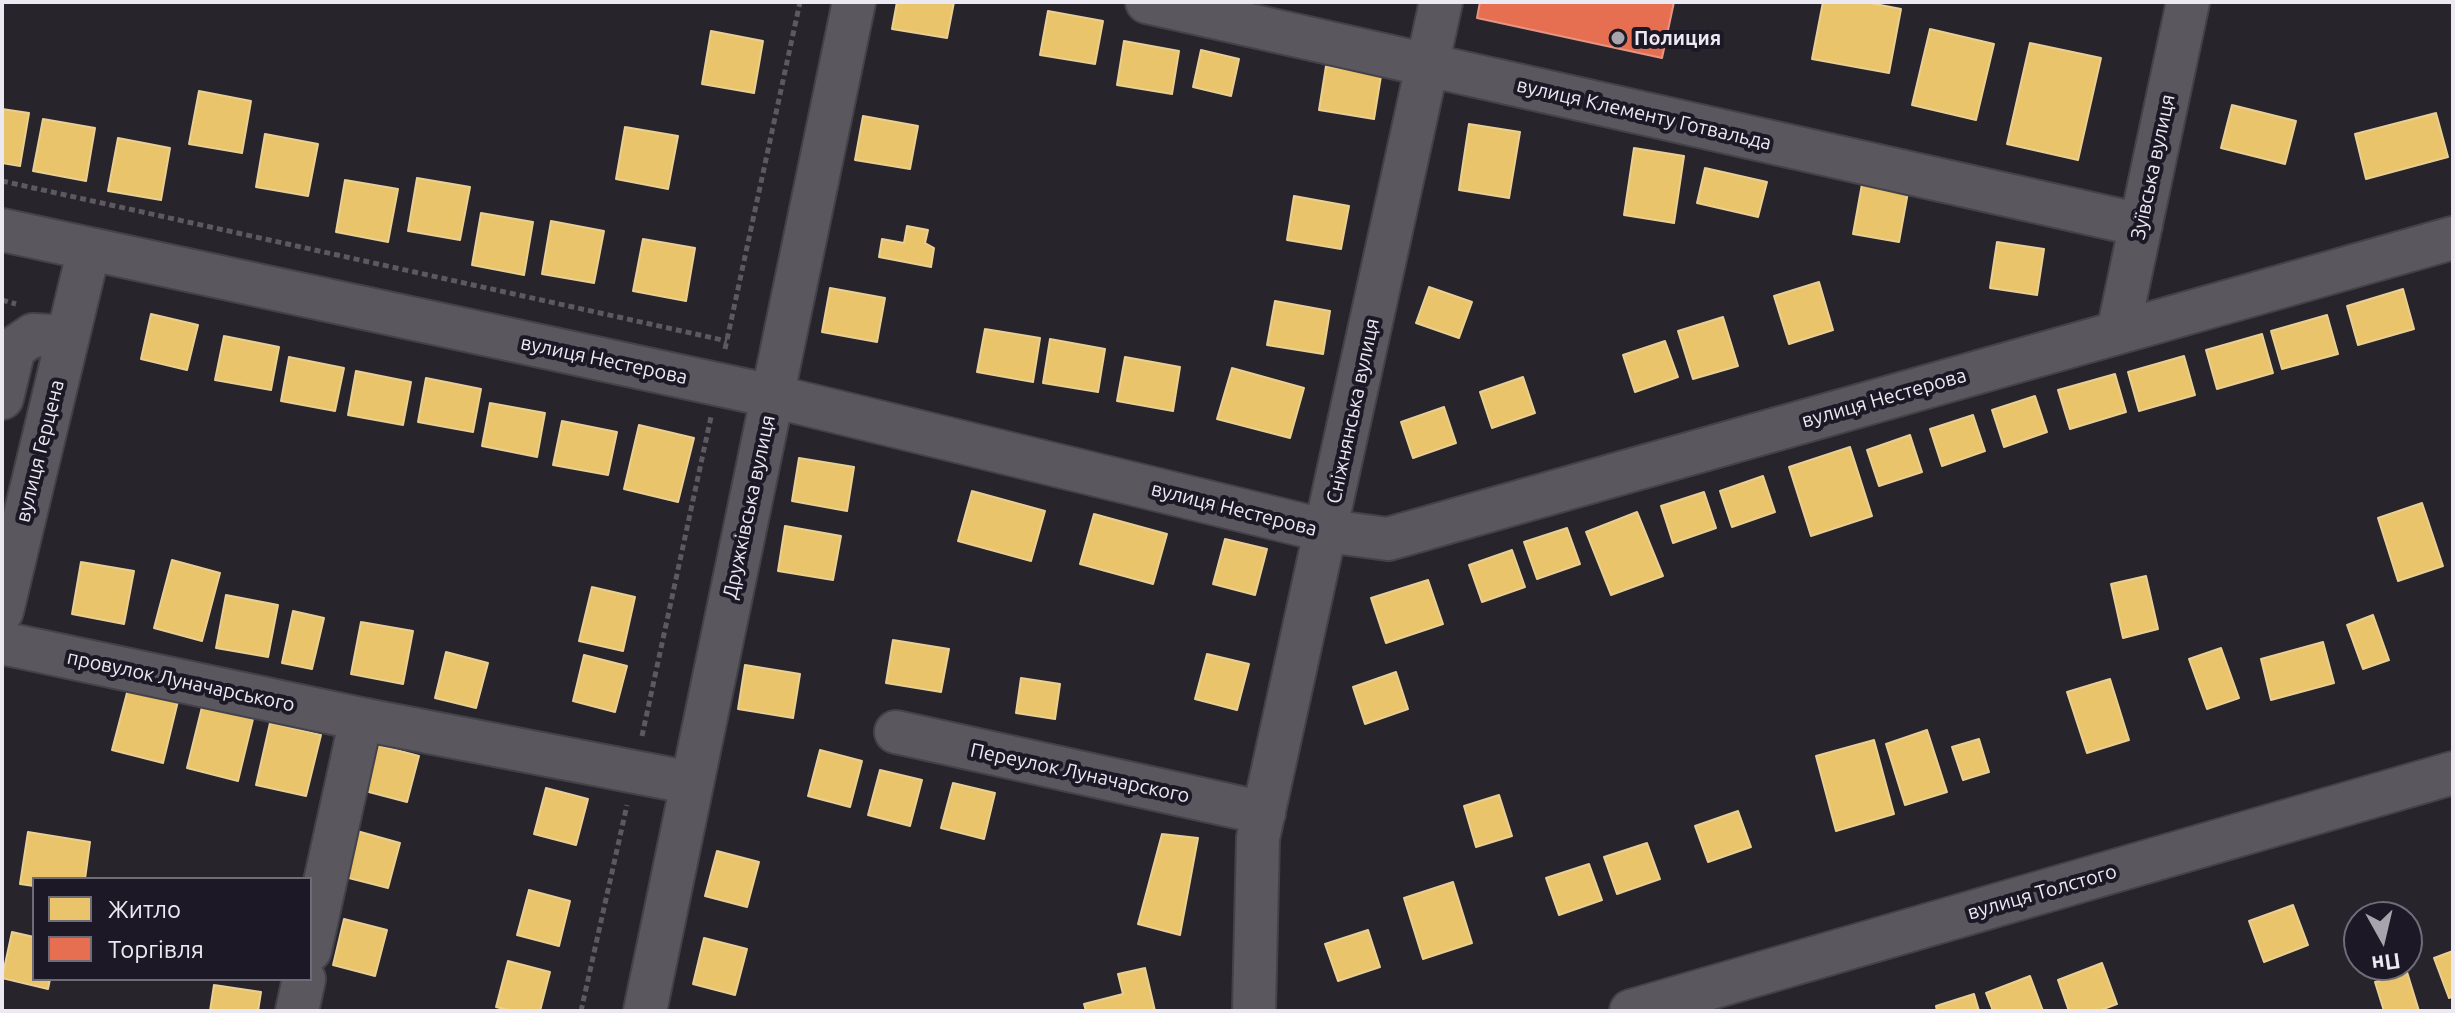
<!DOCTYPE html>
<meta charset="utf-8">
<style>
body{margin:0}
#map{position:relative;width:2455px;height:1013px;overflow:hidden;background:#27242c;font-family:Ubuntu,sans-serif}
canvas{display:block}
.frame{position:absolute;inset:0;border:4px solid #ece9f3;pointer-events:none}
.legend{position:absolute;left:32px;top:877px;width:280px;height:104px;box-sizing:border-box;background:#1c1826;border:2px solid #6f6c78;margin:0;padding:10px 14px;list-style:none;font-size:24px;color:#ece9f3}
.legend li{display:flex;align-items:center;gap:16px;height:40px}
.legend b{width:40px;border:2px solid #6f6c78}
.north{position:absolute;left:2343px;top:901px;width:80px;height:80px;box-sizing:border-box;background:#1c1826;border:2px solid #6f6c78;border-radius:50%;rotate:172deg;font-size:22px;font-weight:700;line-height:32px;text-align:center;color:#ece9f3}
.north::after{content:'';display:block;margin:auto;width:28px;height:36px;background:#a7a4ad;clip-path:polygon(50% 0,100% 100%,50% 72%,0 100%)}
</style>
<div id="map">
<canvas width="2455" height="1013"></canvas>
<div class="frame"></div>
<ul class="legend">
<li><b style="height:22px;background:#e9c46a"></b>Житло</li>
<li><b style="height:22px;background:#e76f51"></b>Торгівля</li>
</ul>
<div class="north">Пн</div>
</div>
<script>
const c = document.querySelector('canvas').getContext('2d');
c.lineJoin = 'round';
function fill(path, color) {
  c.fillStyle = color;
  c.fill(path, 'evenodd');
}
function shape(rows) {
  const path = new Path2D();
  for (const r of rows) {
    path.moveTo(r[0], r[1]);
    for (let i = 2; i < r.length; i += 2) path.lineTo(r[i], r[i + 1]);
  }
  return path;
}
function trace(path, color, width, dash) {
  c.strokeStyle = color;
  c.lineWidth = width;
  c.lineCap = dash ? 'butt' : 'round';
  c.setLineDash(dash || []);
  c.stroke(path);
}
function write(font, color, halo, rows, align = 'center') {
  c.font = font + ' Ubuntu,sans-serif';
  c.lineWidth = 8;
  c.setLineDash([]);
  c.textBaseline = 'middle';
  c.strokeStyle = halo;
  c.fillStyle = color;
  for (const [text, x, y, turn = 0] of rows) {
    c.save();
    c.translate(x, y);
    c.rotate((+turn || 0) * Math.PI / 180);
    c.textAlign = isNaN(turn) ? turn : align;
    if (halo) c.strokeText(text, 0, 0);
    c.fillText(text, 0, 0);
    c.restore();
  }
}
const homes = shape([
 [897,2,954,2,947,38,892,29,897,2],
 [1823,2,1865,2,1901,9,1889,73,1812,59,1823,2],
 [1048,11,1103,21,1095,64,1040,55,1048,11],
 [1930,29,1994,44,1976,120,1912,105,1930,29],
 [711,31,763,41,754,93,702,84,711,31],
 [1124,41,1179,51,1172,94,1117,85,1124,41],
 [2030,43,2101,58,2078,160,2007,144,2030,43],
 [1201,50,1239,59,1231,96,1193,87,1201,50],
 [1326,66,1381,76,1374,119,1319,110,1326,66],
 [199,91,251,101,242,153,189,144,199,91],
 [2232,105,2296,121,2285,164,2221,148,2232,105],
 [2,109,29,113,20,166,2,163,2,109],
 [2436,113,2448,157,2366,179,2355,134,2436,113],
 [863,116,918,126,910,169,855,160,863,116],
 [43,119,95,128,86,181,33,171,43,119],
 [1469,124,1520,132,1509,198,1459,190,1469,124],
 [625,127,678,136,668,189,616,179,625,127],
 [265,134,318,144,308,196,256,187,265,134],
 [118,138,170,148,161,200,108,191,118,138],
 [1634,148,1684,156,1674,223,1624,215,1634,148],
 [1705,168,1767,182,1758,217,1697,203,1705,168],
 [417,178,470,187,460,240,408,231,417,178],
 [345,180,398,189,388,242,336,232,345,180],
 [1862,184,1908,192,1899,242,1853,234,1862,184],
 [1294,196,1349,206,1341,249,1287,240,1294,196],
 [481,213,533,222,524,275,472,265,481,213],
 [551,221,604,231,594,283,542,274,551,221],
 [907,226,928,230,925,243,934,248,931,267,879,257,882,239,904,243,907,226],
 [643,239,695,248,686,301,633,291,643,239],
 [1997,242,2044,249,2037,295,1990,288,1997,242],
 [1819,282,1833,330,1789,344,1774,296,1819,282],
 [1429,287,1472,302,1459,338,1416,323,1429,287],
 [830,288,885,298,877,342,822,332,830,288],
 [2403,289,2414,329,2358,345,2347,306,2403,289],
 [1275,301,1330,311,1323,354,1267,345,1275,301],
 [151,314,198,325,187,370,141,359,151,314],
 [2327,315,2338,354,2282,369,2271,331,2327,315],
 [1723,317,1738,366,1693,379,1678,331,1723,317],
 [985,329,1040,338,1033,382,977,372,985,329],
 [2262,334,2273,373,2217,389,2206,350,2262,334],
 [224,336,279,347,271,390,215,380,224,336],
 [1050,339,1105,349,1098,392,1043,383,1050,339],
 [1665,341,1678,377,1635,392,1623,355,1665,341],
 [2184,356,2195,395,2139,411,2128,372,2184,356],
 [289,357,344,368,335,411,281,401,289,357],
 [1125,357,1180,367,1173,411,1117,401,1125,357],
 [1232,368,1304,388,1290,438,1217,419,1232,368],
 [356,371,411,382,403,425,348,415,356,371],
 [2115,374,2126,412,2070,429,2058,390,2115,374],
 [1523,377,1535,413,1492,428,1480,392,1523,377],
 [426,378,481,389,473,432,418,422,426,378],
 [2035,396,2047,432,2004,447,1992,410,2035,396],
 [490,403,545,413,537,457,482,446,490,403],
 [1444,407,1456,443,1413,458,1401,422,1444,407],
 [1973,415,1985,451,1942,466,1930,429,1973,415],
 [562,421,617,432,608,475,553,465,562,421],
 [639,425,694,438,678,502,624,489,639,425],
 [1910,435,1922,472,1879,486,1867,450,1910,435],
 [1850,447,1872,516,1811,536,1789,467,1850,447],
 [799,458,854,467,847,511,792,501,799,458],
 [1763,476,1775,512,1732,527,1720,491,1763,476],
 [972,491,1045,511,1031,561,958,541,972,491],
 [1704,492,1716,528,1673,543,1661,506,1704,492],
 [2422,503,2443,566,2398,581,2378,518,2422,503],
 [1637,512,1663,576,1611,595,1586,532,1637,512],
 [1094,514,1167,534,1153,584,1080,564,1094,514],
 [785,526,841,536,833,580,778,571,785,526],
 [1567,528,1580,564,1537,579,1524,542,1567,528],
 [1225,539,1267,549,1255,595,1213,584,1225,539],
 [1512,550,1525,587,1482,602,1469,565,1512,550],
 [172,560,220,573,202,641,154,628,172,560],
 [81,562,134,571,124,624,72,614,81,562],
 [2146,576,2158,629,2123,638,2111,584,2146,576],
 [1428,580,1443,624,1386,643,1371,598,1428,580],
 [592,587,635,597,623,651,579,641,592,587],
 [226,595,278,605,268,657,216,648,226,595],
 [293,611,324,618,312,669,282,663,293,611],
 [2373,615,2389,660,2363,669,2347,625,2373,615],
 [361,622,413,631,403,684,351,674,361,622],
 [893,640,949,649,941,692,886,683,893,640],
 [2323,642,2334,683,2271,700,2261,659,2323,642],
 [2221,648,2239,698,2207,709,2189,659,2221,648],
 [446,652,488,663,476,708,435,698,446,652],
 [1207,654,1249,664,1237,710,1195,699,1207,654],
 [584,655,627,666,615,712,573,701,584,655],
 [745,665,800,674,793,718,738,709,745,665],
 [1396,672,1408,709,1365,724,1353,687,1396,672],
 [1021,678,1060,684,1055,719,1016,713,1021,678],
 [2110,679,2129,740,2087,753,2067,692,2110,679],
 [128,689,178,701,163,763,112,750,128,689],
 [202,707,253,719,238,781,187,768,202,707],
 [270,723,321,735,306,796,256,785,270,723],
 [1927,730,1947,792,1905,805,1886,744,1927,730],
 [1979,739,1989,772,1963,780,1952,747,1979,739],
 [1874,740,1894,814,1836,831,1816,756,1874,740],
 [377,745,419,756,407,802,365,791,377,745],
 [820,750,862,761,850,807,808,796,820,750],
 [880,770,922,780,910,826,868,815,880,770],
 [953,783,995,793,984,839,941,828,953,783],
 [546,788,588,799,576,845,534,834,546,788],
 [1499,795,1512,836,1476,847,1464,806,1499,795],
 [1738,811,1751,847,1708,862,1695,826,1738,811],
 [357,831,400,843,388,888,345,877,357,831],
 [28,832,90,842,85,879,34,879,34,886,20,884,28,832],
 [1162,834,1198,838,1180,935,1138,924,1162,834],
 [1647,843,1660,879,1617,894,1604,857,1647,843],
 [717,851,759,862,747,907,705,896,717,851],
 [1589,864,1602,900,1559,915,1546,878,1589,864],
 [1453,882,1472,943,1423,959,1404,898,1453,882],
 [529,890,570,901,559,946,517,935,529,890],
 [2293,905,2308,945,2264,962,2249,921,2293,905],
 [344,919,387,930,375,976,333,965,344,919],
 [1368,930,1380,967,1338,981,1325,944,1368,930],
 [12,932,34,937,34,979,50,979,48,989,2,978,12,932],
 [704,938,747,949,735,995,693,984,704,938],
 [2453,951,2453,996,2449,998,2434,958,2453,951],
 [508,961,550,972,540,1011,512,1011,496,1007,508,961],
 [2102,963,2117,1004,2098,1011,2069,1011,2058,980,2102,963],
 [1145,968,1155,1011,1086,1011,1084,1004,1123,994,1118,974,1145,968],
 [2407,972,2419,1011,2384,1011,2375,982,2407,972],
 [2030,976,2043,1011,1993,1011,1986,993,2030,976],
 [214,985,261,992,258,1011,210,1011,214,985],
 [1974,994,1979,1011,1937,1011,1936,1006,1974,994]
]);
fill(homes, '#e9c46a');
trace(homes, '#eacf93', 2);
const shops = shape([
 [1480,2,1674,2,1662,58,1477,18,1480,2]
]);
fill(shops, '#e76f51');
trace(shops, '#e89482', 2);
const minor = shape([
 [1147,2,2141,225],
 [2,230,772,396,1327,531,1388,539,2453,238],
 [2118,332,2188,2],
 [2,398,14,348,33,335,68,337],
 [2,611,89,249],
 [2,643,361,719,692,783],
 [896,732,1264,813],
 [310,950,361,719],
 [297,1011,304,979],
 [645,1011,854,2],
 [1254,1011,1258,838,1441,2],
 [1631,1011,2453,773]
]);
trace(minor, '#444249', 46);
trace(shape([
 [2,181,727,341],
 [2,300,16,304],
 [725,349,800,2],
 [642,736,711,417],
 [581,1011,627,805]
]), '#5c5a60', 5, [6, 4]);
trace(minor, '#5a575e', 42);
for (const [x, y, r, color] of [
 [1618,38,8,"#a7a4ad"]
]) {
  const dot = new Path2D();
  dot.arc(x, y, r, 0, 2 * Math.PI);
  c.fillStyle = color;
  c.fill(dot);
  trace(dot, '#1c1826', 3);
}
write('bold 20px', '#ece9f3', '#1c1826', [
 ["Полиция",1634,38]
], 'left');
write('20px', '#ece9f3', '#1c1826', [
 ["вулиця Клементу Готвальда",1644,114,13],
 ["Зуївська вулиця",2153,167,-78],
 ["вулиця Нестерова",604,360,12],
 ["вулиця Нестерова",1884,398,-16],
 ["Сніжнянська вулиця",1353,411,-78],
 ["вулиця Герцена",40,451,-76],
 ["Дружківська вулиця",749,507,-78],
 ["вулиця Нестерова",1234,509,14],
 ["провулок Луначарського",181,681,12],
 ["Переулок Луначарского",1080,773,12],
 ["вулиця Толстого",2042,892,-16]
]);
</script>
